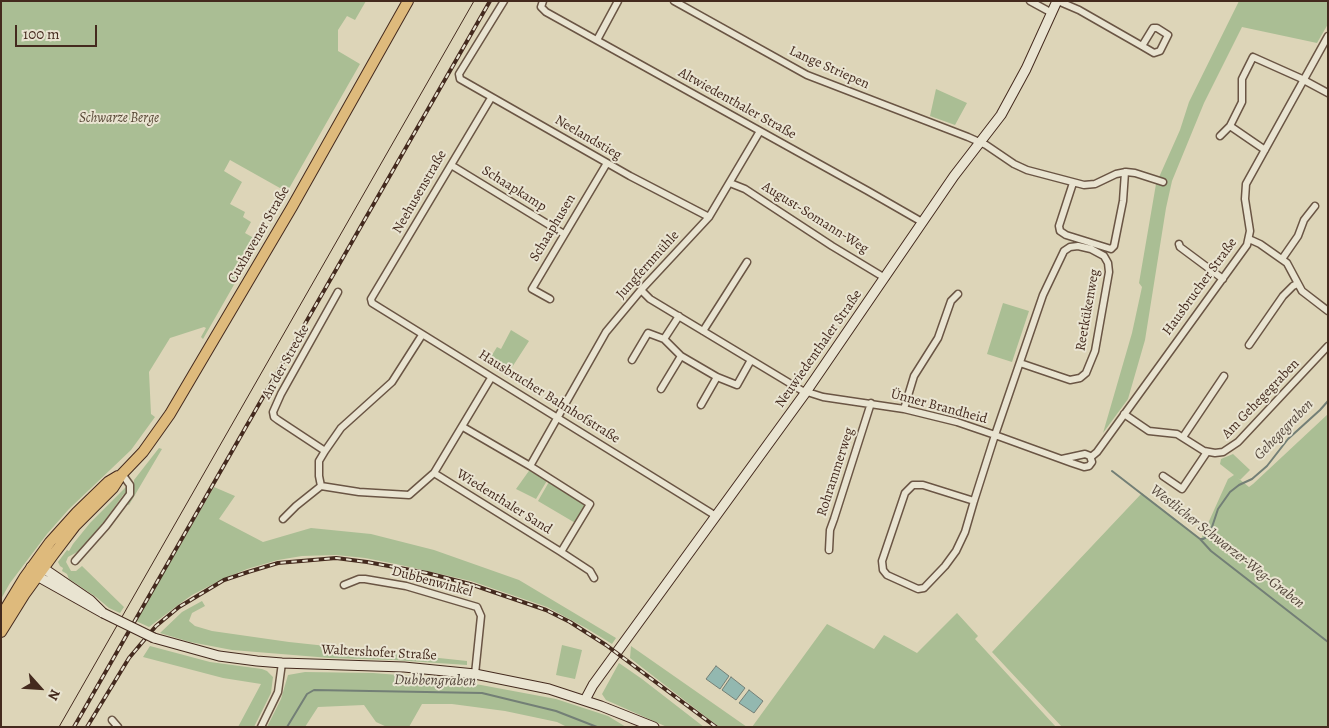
<!DOCTYPE html>
<meta charset="utf-8">
<style>
body{margin:0}
#map{position:relative;width:1329px;height:728px;overflow:hidden;background:#ddd5b8;font-family:Alegreya,serif}
canvas{display:block}
.frame{position:absolute;inset:0;border:2px solid #442a1e;pointer-events:none}
.north{position:absolute;left:15px;top:663px;width:50px;height:50px;-webkit-text-stroke:4px #e9e4d1;paint-order:stroke;rotate:116deg;font-size:14px;font-weight:700;line-height:20px;text-align:center;color:#442a1e}
.north::after{content:'';display:block;margin:auto;width:18px;height:22px;background:#442a1e;clip-path:polygon(50% 0,100% 100%,50% 72%,0 100%)}
.scale{position:absolute;left:15px;top:25px;width:82px;height:22px;box-sizing:border-box;border:2px solid #442a1e;border-top:0;padding-left:6px;font-size:15px;line-height:18px;white-space:nowrap;color:#442a1e;-webkit-text-stroke:4px #e9e4d1;paint-order:stroke}
</style>
<div id="map">
<canvas width="1329" height="728"></canvas>
<div class="frame"></div>
<div class="north">N</div>
<div class="scale">100 m</div>
</div>
<script>
const c = document.querySelector('canvas').getContext('2d');
c.lineJoin = 'round';
function fill(path, color) {
  c.fillStyle = color;
  c.fill(path, 'evenodd');
}
function shape(rows) {
  const path = new Path2D();
  for (const r of rows) {
    path.moveTo(r[0], r[1]);
    for (let i = 2; i < r.length; i += 2) path.lineTo(r[i], r[i + 1]);
  }
  return path;
}
function trace(path, color, width, dash) {
  c.strokeStyle = color;
  c.lineWidth = width;
  c.lineCap = dash ? 'butt' : 'round';
  c.setLineDash(dash || []);
  c.stroke(path);
}
function write(font, color, halo, rows, align = 'center') {
  c.font = font + ' Alegreya,serif';
  c.lineWidth = 4;
  c.setLineDash([]);
  c.textBaseline = 'middle';
  c.strokeStyle = halo;
  c.fillStyle = color;
  for (const [text, x, y, turn = 0] of rows) {
    c.save();
    c.translate(x, y);
    c.rotate((+turn || 0) * Math.PI / 180);
    c.textAlign = isNaN(turn) ? turn : align;
    if (halo) c.strokeText(text, 0, 0);
    c.fillText(text, 0, 0);
    c.restore();
  }
}
fill(shape([
 [1,1,366,1,355,20,347,16,338,30,338,51,360,64,287,192,230,160,224,171,242,182,230,204,245,212,243,217,251,222,245,233,259,241,203,339,201,337,206,328,204,327,170,338,149,372,151,414,155,417,131,450,69,509,47,534,10,583,1,599],
 [1239,1,1328,1,1328,24,1317,43,1242,27,1204,103,1172,181,1166,208,1145,340,1128,399,1103,433,1132,333,1142,287,1139,283,1156,184,1180,130,1189,102],
 [936,89,967,103,955,125,930,116],
 [1003,303,1029,311,1012,362,987,354],
 [511,330,529,341,507,375,487,363,497,347,501,349],
 [1328,414,1328,727,1062,727,992,652,1142,493,1201,539,1228,479,1234,475,1220,464,1221,459,1233,454,1250,470,1240,480,1238,478,1249,487,1253,484],
 [159,448,162,449,129,505,127,504,134,491,134,480],
 [531,468,548,479,536,499,516,489],
 [550,480,588,505,577,524,538,501],
 [127,486,127,492,123,495,98,530,79,551,68,557,66,562,71,571,76,571,82,566,124,607,120,613,109,608,96,597,69,579,67,574,62,571,63,568,60,566,58,562,67,550,69,551,73,544,90,523],
 [214,487,235,496,219,519,263,542,311,528,371,534,434,550,519,580,616,638,612,644,586,628,547,607,471,581,396,564,365,558,336,555,302,556,278,560,247,569,223,579,192,595,178,605,149,627,136,621],
 [202,601,205,606,192,613,189,621,195,626,212,631,289,642,467,661,467,665,393,660,330,658,232,650,190,642,160,633,182,612],
 [957,613,978,636,975,639,1056,727,752,727,827,624,874,649,884,635,917,653],
 [562,645,582,650,575,679,556,675],
 [150,646,210,662,262,669,267,671,273,677,271,693,254,727,238,727,261,684,223,678,143,657],
 [631,646,747,727,719,727,630,658],
 [619,663,642,679,704,727,667,727,606,700,602,694],
 [305,672,373,673,438,678,481,685,556,699,608,716,626,727,567,727,557,722,505,711,452,704,422,704,409,727,387,727,376,722,364,705,318,707,305,727,267,727,281,699,288,675]
]), '#aabe94');
const water = shape([
 [716,666,729,676,720,689,706,679,716,666],
 [731,677,745,688,736,700,722,690,731,677],
 [749,690,763,701,754,713,739,703,749,690]
]);
fill(water, '#93b8b0');
trace(water, '#737f76', 1);
trace(shape([
 [1112,471,1200,539,1211,551,1328,642],
 [1200,539,1203,539,1209,536,1218,509,1230,492,1239,485,1252,479,1267,466,1288,439,1320,410,1328,401],
 [287,727,307,694,314,690,482,693,556,711,597,727]
]), '#737f76', 2);
const street = shape([
 [504,1,459,74,460,79,630,176,709,217],
 [543,1,541,7,546,12,868,191,922,222],
 [674,1,807,75,968,137,986,145,1014,164,1027,170,1084,185,1095,184,1116,174,1126,172,1135,173,1163,182],
 [1030,1,1052,13],
 [1058,1,1079,10,1142,46,1154,53,1160,51,1168,35,1157,28,1153,28,1142,46],
 [597,40,618,1],
 [491,98,371,299,372,303,716,516],
 [1230,126,1265,150],
 [1220,136,1230,126,1242,102,1242,79,1253,57,1300,78,1328,93],
 [451,165,564,234],
 [730,183,745,189,832,246,885,278],
 [1073,183,1059,226,1060,231,1066,235,1111,249,1114,246,1123,201,1125,172],
 [1249,239,1260,244,1287,263,1302,291,1328,311],
 [1179,244,1180,247,1223,279],
 [1282,259,1298,236,1304,220,1315,206],
 [641,290,650,299,801,390,823,397,904,409,957,422,995,435,1072,463,1084,467,1089,466,1092,462,1090,456,1085,454,1062,459],
 [550,299,532,289,607,163],
 [703,331,747,262],
 [664,339,681,356,717,377,737,385,751,360],
 [1249,345,1283,296,1293,286,1297,284],
 [632,360,648,333,664,339,679,316],
 [661,389,681,356],
 [701,405,717,377],
 [904,409,914,376,938,338,951,301,958,294],
 [1124,414,1149,431,1177,434,1204,451,1215,453,1223,452,1238,442,1328,346],
 [1183,437,1224,376],
 [325,451,278,420,274,417,273,412,281,394,338,292],
 [1091,457,1097,452,1247,245,1250,231,1245,199,1246,184,1328,36],
 [530,466,606,332,641,290,709,217,760,131],
 [434,473,561,552,590,504,530,466,463,427],
 [1163,476,1182,489,1207,452],
 [321,486,359,492,409,495,434,473,491,378],
 [321,486,319,476,319,461,325,451,341,428,392,382,422,335],
 [974,501,965,532,956,551,945,566,924,588,918,589,887,575,883,570,882,561,905,493,913,485,923,485,974,501,995,435,1043,295,1064,251,1070,247,1078,246,1091,249,1104,256,1108,263,1109,272,1095,351,1086,373,1080,378,1070,380,1020,363],
 [283,519,296,506,321,486],
 [829,550,830,530,834,519,871,403],
 [561,552,590,571,594,578],
 [75,561,106,526,130,494,130,485,122,474],
 [344,585,359,579,365,579,406,586,477,607,481,616,475,674],
 [112,720,118,727],
 [261,727,278,692,282,663]
]);
const secondary = shape([
 [36,566,43,568,90,600,103,613,37,576,33,571,31,567,36,566],
 [154,638,219,656,257,661,282,663,404,667,475,674,549,689,601,706,654,727],
 [585,700,593,685,806,392,954,176,1001,115,1026,69,1057,1]
]);
const primary = shape([
 [1,616,24,578,50,542,77,512,108,482,118,476],
 [1,632,24,595,53,555,75,526,113,488,122,474,143,452,170,414,292,207,408,1]
]);
trace(street, '#6a5544', 9);
trace(secondary, '#442a1e', 11);
trace(primary, '#442a1e', 12);
trace(street, '#e9e4d1', 6);
trace(secondary, '#e9e4d1', 9);
trace(primary, '#deba7c', 10);
trace(shape([
 [59,727,474,1]
]), '#442a1e', 1);
const rail = shape([
 [74,727,490,1],
 [87,727,129,658,156,626,179,607,224,580,248,572,278,563,336,558,367,562,427,573,470,584,546,610,570,622,606,645,716,727]
]);
trace(rail, '#442a1e', 4);
trace(rail, '#e9e4d1', 2, [5.5]);
const secondaryBridge = shape([
 [103,613,154,638]
]);
trace(secondaryBridge, '#442a1e', 11, []);
trace(secondaryBridge, '#e9e4d1', 9);
write('14px', '#442a1e', '#e9e4d1', [
 ["Lange Striepen",829,68,24],
 ["Altwiedenthaler Straße",737,104,29],
 ["Neelandstieg",588,138,30],
 ["Schaapkamp",514,189,32],
 ["Neehusenstraße",420,192,-60],
 ["August-Somann-Weg",815,218,32],
 ["Schaaphusen",553,228,-59],
 ["Cuxhavener Straße",259,235,-60],
 ["Jungfernmühle",648,265,-48],
 ["Hausbrucher Straße",1200,287,-54],
 ["Reetkükenweg",1088,310,-80],
 ["Neuwiedenthaler Straße",819,349,-55],
 ["An der Strecke",286,362,-61],
 ["Hausbrucher Bahnhofstraße",549,397,32],
 ["Am Gehegegraben",1261,399,-46],
 ["Ünner Brandheid",939,407,15],
 ["Rohrammerweg",836,472,-72],
 ["Wiedenthaler Sand",504,502,32],
 ["Dubbenwinkel",432,582,15],
 ["Waltershofer Straße",379,653,3]
]);
write('italic 14px', '#584836', '#e9e4d1', [
 ["Schwarze Berge",119,119]
]);
write('italic 15px', '#54463b', '#e9e4d1', [
 ["Gehegegraben",1284,430,-46],
 ["Westlicher Schwarzer-Weg-Graben",1227,547,38],
 ["Dubbengraben",435,681,1]
]);
</script>
